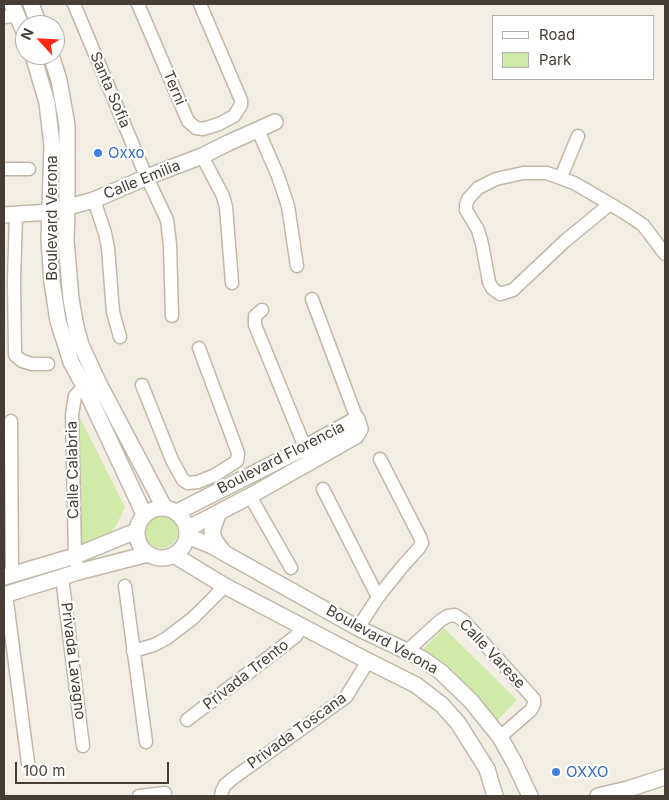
<!DOCTYPE html>
<style>
body{margin:0}
#map{position:relative;width:669px;height:800px;overflow:hidden;background:#f3eee4;font-family:Inter,sans-serif}
canvas{display:block}
.frame{position:absolute;inset:0;border:5px solid #463e34;pointer-events:none}
.legend{position:absolute;left:492px;top:15px;width:162px;height:65px;box-sizing:border-box;background:#fff;border:1px solid #b5b2ae;margin:0;padding:6px 9px;list-style:none;font-size:15px;color:#463e34}
.legend li{display:flex;align-items:center;gap:10px;height:25px}
.legend b{width:25px;border:1px solid #b5b2ae}
.north{position:absolute;left:15px;top:15px;width:50px;height:50px;box-sizing:border-box;background:#fff;border:1px solid #b5b2ae;border-radius:50%;rotate:295deg;font-size:14px;font-weight:700;line-height:20px;text-align:center;color:#463e34}
.north::after{content:'';display:block;margin:auto;width:18px;height:22px;background:#ff260f;clip-path:polygon(50% 0,100% 100%,50% 72%,0 100%)}
.scale{position:absolute;left:15px;top:762px;width:154px;height:22px;box-sizing:border-box;border:2px solid #463e34;border-top:0;padding-left:6px;font-size:15px;line-height:18px;white-space:nowrap;color:#463e34;-webkit-text-stroke:4px #fff;paint-order:stroke}
</style>
<div id="map">
<canvas width="669" height="800"></canvas>
<div class="frame"></div>
<ul class="legend">
<li><b style="height:6px;background:#fff"></b>Road</li>
<li><b style="height:14px;background:#d1eaaa"></b>Park</li>
</ul>
<div class="north">N</div>
<div class="scale">100 m</div>
</div>
<script>
const c = document.querySelector('canvas').getContext('2d');
c.lineJoin = 'round';
function fill(path, color) {
  c.fillStyle = color;
  c.fill(path, 'evenodd');
}
function shape(rows) {
  const path = new Path2D();
  for (const r of rows) {
    if (r.length === 3) {
      path.moveTo(r[0] + r[2], r[1]);
      path.arc(r[0], r[1], r[2], 0, 2 * Math.PI);
      continue;
    }
    path.moveTo(r[0], r[1]);
    for (let i = 2; i < r.length; i += 2) path.lineTo(r[i], r[i + 1]);
  }
  return path;
}
function trace(path, color, width, dash) {
  c.strokeStyle = color;
  c.lineWidth = width;
  c.lineCap = dash ? 'butt' : 'round';
  c.setLineDash(dash || []);
  c.stroke(path);
}
function write(font, color, halo, rows, align = 'center') {
  c.font = font + ' Inter,sans-serif';
  c.lineWidth = 4.5;
  c.setLineDash([]);
  c.textBaseline = 'middle';
  c.strokeStyle = halo;
  c.fillStyle = color;
  for (const [text, x, y, turn = 0] of rows) {
    c.save();
    c.translate(x, y);
    c.rotate((+turn || 0) * Math.PI / 180);
    c.textAlign = isNaN(turn) ? turn : align;
    if (halo) c.strokeText(text, 0, 0);
    c.fillText(text, 0, 0);
    c.restore();
  }
}
fill(shape([
 [80,418,125,507,117,524,109,535,77,547,72,421],
 [161,531,17],
 [444,628,517,700,497,721,423,649]
]), '#d1eaaa');
const minor = shape([
 [74,4,143,169,167,220,170,245,172,316],
 [138,4,188,121,196,128,203,129,219,124,234,116,241,105,241,100,200,4],
 [4,17,17,16],
 [258,130,278,176,288,206,297,266],
 [202,156,223,196,226,207,232,283],
 [4,169,29,169],
 [561,177,578,136],
 [94,200,105,233,108,248,113,312,120,337],
 [610,204,565,241,513,290,500,294,492,288,489,282,482,244,478,230,466,210,466,205,468,199,478,188,496,179,523,173,547,173,574,183,610,204,625,213,643,225,665,254],
 [16,215,14,281,15,355,22,361,32,364,48,364],
 [312,299,357,419],
 [262,310,255,316,255,325,311,462],
 [142,385,172,460,183,480,188,483,198,482,215,475,237,461,238,453,199,348],
 [11,421,12,575],
 [323,489,378,597],
 [250,496,291,568],
 [77,565,75,556,72,415,75,396,84,386,91,384],
 [62,577,83,746],
 [125,586,146,742],
 [6,594,28,763],
 [358,628,378,597,402,567,419,548,422,543,420,537,380,459],
 [133,651,154,645,167,638,193,618,219,592,223,585],
 [407,651,441,620,448,616,455,615,463,620,534,699,534,704,531,710,500,737],
 [187,720,296,636,301,627],
 [139,796,165,793],
 [221,796,222,791,225,785,232,779,346,697,368,661]
]);
const tertiary = shape([
 [12,4,25,34],
 [31,4,39,25],
 [33,55,47,103,52,145,49,240,52,282,58,321,71,362,84,386,144,514],
 [51,55,59,80,67,125,67,208,66,241,71,299,76,327,81,345,98,382,164,507],
 [4,215,50,212,94,200,147,177,202,156,228,143,275,122],
 [162,533,25],
 [177,512,304,448,357,419,360,429,356,436,250,496,187,529],
 [219,512,212,531,215,541,222,550],
 [187,536,210,545,358,628,421,658,441,672,471,701,500,737,514,762,530,796],
 [174,555,223,585,368,661,416,685,442,705,458,723,487,769,495,796],
 [4,577,75,556,136,531],
 [4,595,78,572,148,554],
 [598,796,628,789,665,777]
]);
trace(minor, '#c2b8a9', 15);
trace(tertiary, '#c2b8a9', 18);
trace(minor, '#fff', 12);
trace(tertiary, '#fff', 15);
for (const [x, y, r, color] of [
 [98,153,5,"#3f7fe0"],
 [556,772,5,"#3f7fe0"]
]) {
  const dot = new Path2D();
  dot.arc(x, y, r, 0, 2 * Math.PI);
  c.fillStyle = color;
  c.fill(dot);
  trace(dot, '#fff', 2);
}
write('15px', '#463e34', '#fff', [
 ["Terni",174,88,67],
 ["Santa Sofia",110,90,67],
 ["Calle Emilia",142,180,-22],
 ["Boulevard Verona",52,218,-90],
 ["Boulevard Florencia",281,458,-27],
 ["Calle Calabria",73,470,-91],
 ["Boulevard Verona",382,640,29],
 ["Calle Varese",492,654,47],
 ["Privada Lavagno",73,661,83],
 ["Privada Trento",246,675,-38],
 ["Privada Toscana",297,731,-36]
]);
write('15px', '#366cbe', '#fff', [
 ["Oxxo",108,153],
 ["OXXO",566,772]
], 'left');
</script>
